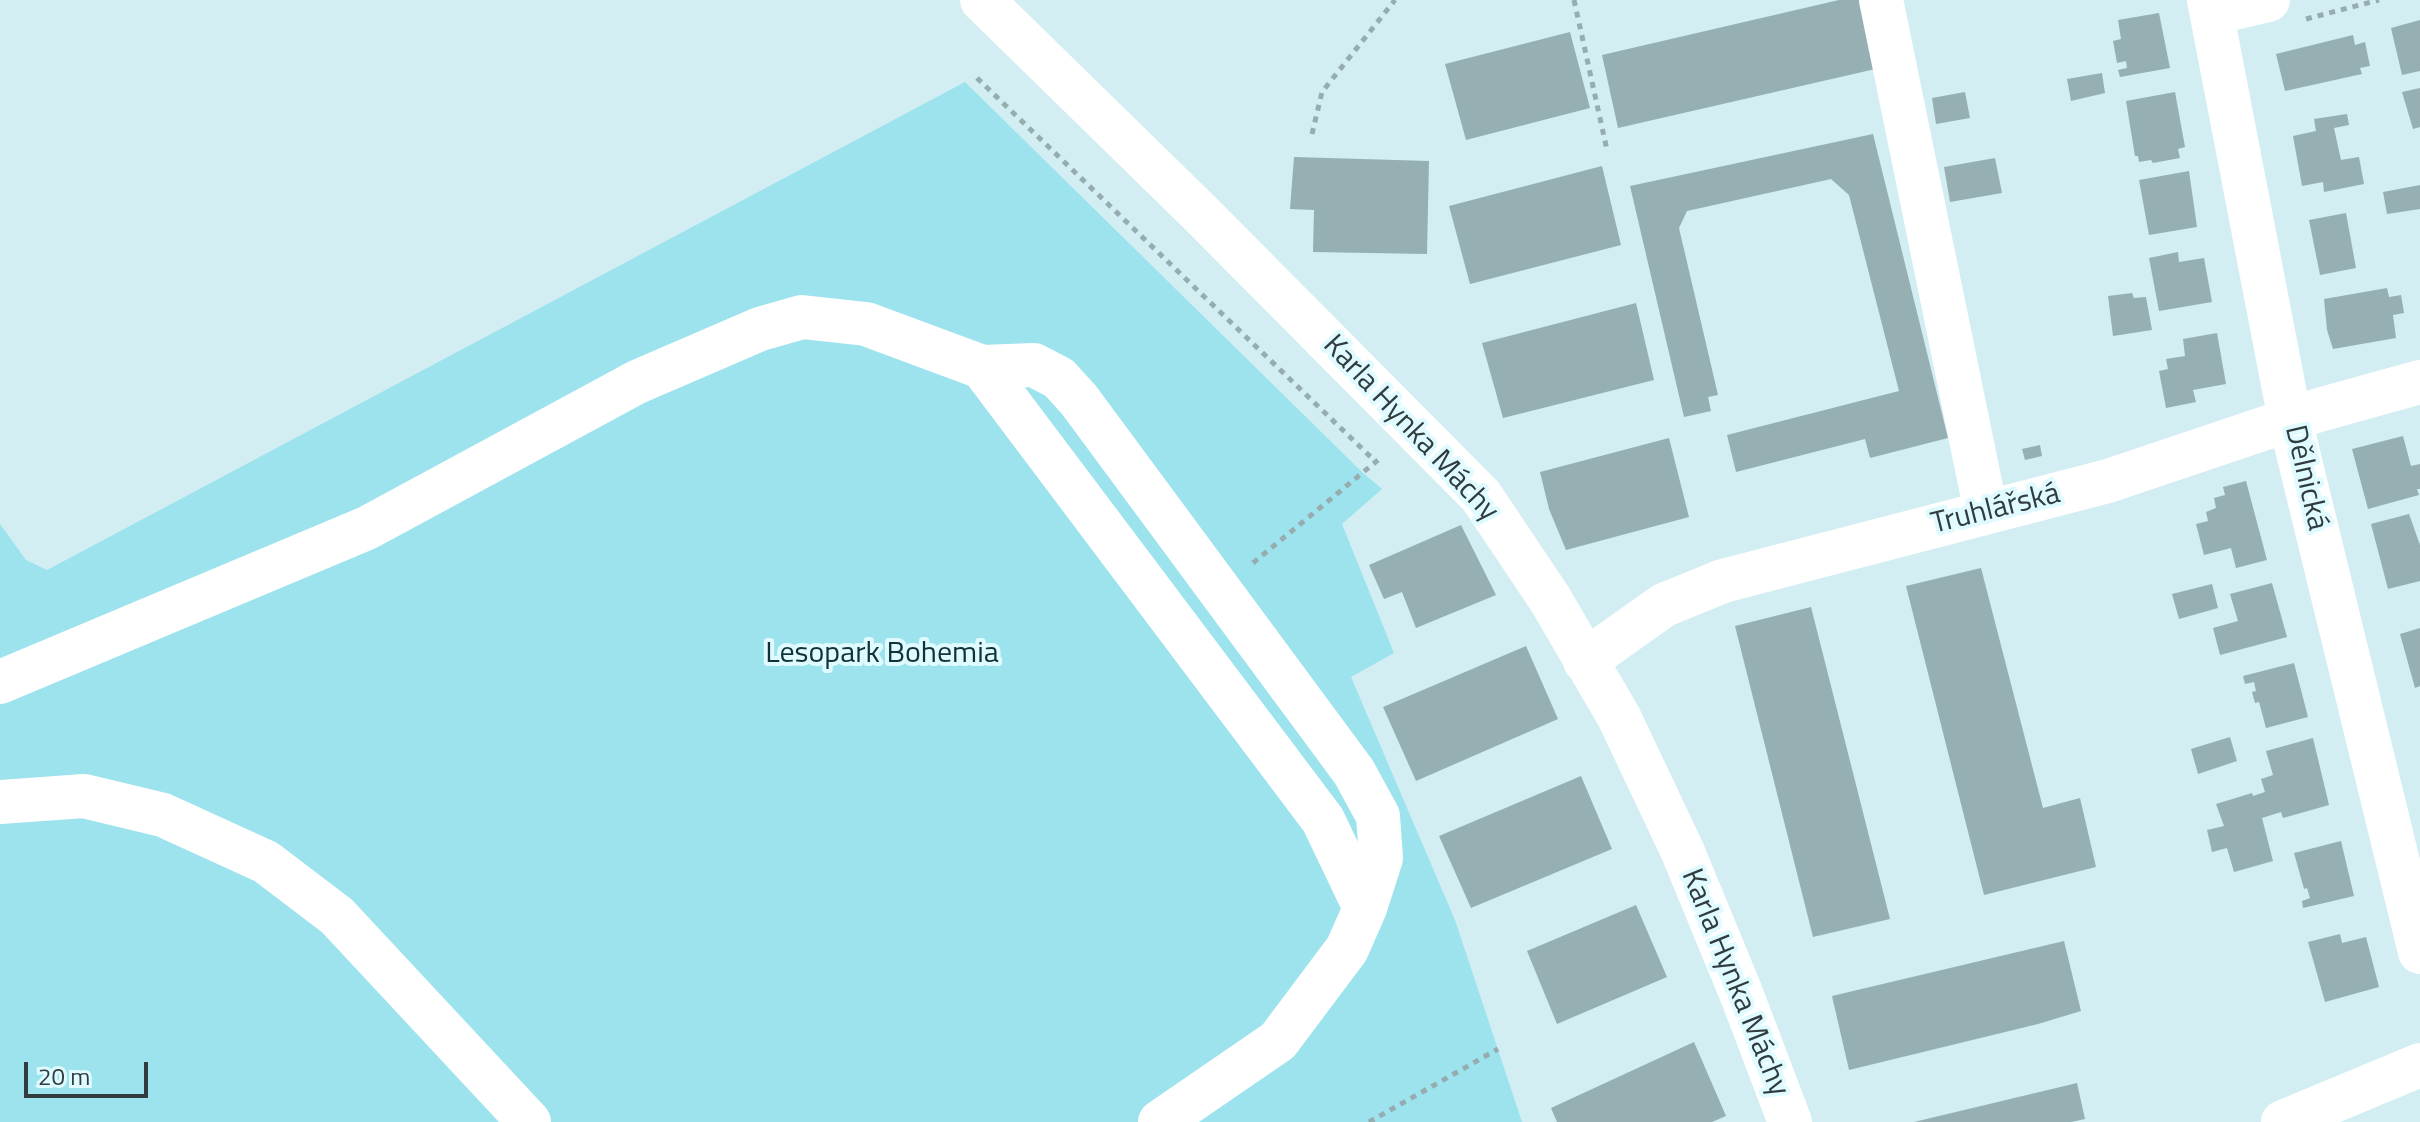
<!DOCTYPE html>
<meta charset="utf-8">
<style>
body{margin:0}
#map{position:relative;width:2420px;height:1122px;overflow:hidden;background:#d2eef2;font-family:"Titillium Web",sans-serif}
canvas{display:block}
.scale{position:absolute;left:24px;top:1062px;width:124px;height:36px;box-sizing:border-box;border:4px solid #313c3e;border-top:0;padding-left:10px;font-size:24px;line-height:28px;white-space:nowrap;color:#313c3e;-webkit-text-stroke:6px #dffbff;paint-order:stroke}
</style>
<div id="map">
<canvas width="2420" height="1122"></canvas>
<div class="scale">20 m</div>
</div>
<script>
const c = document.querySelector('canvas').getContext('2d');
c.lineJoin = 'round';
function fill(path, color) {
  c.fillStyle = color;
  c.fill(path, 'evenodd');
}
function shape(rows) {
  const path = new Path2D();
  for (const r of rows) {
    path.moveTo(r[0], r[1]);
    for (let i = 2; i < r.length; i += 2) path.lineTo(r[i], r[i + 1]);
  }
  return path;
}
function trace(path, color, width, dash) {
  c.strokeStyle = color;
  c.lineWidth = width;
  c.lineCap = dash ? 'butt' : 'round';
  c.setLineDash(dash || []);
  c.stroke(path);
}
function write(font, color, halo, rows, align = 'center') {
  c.font = font + ' "Titillium Web",sans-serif';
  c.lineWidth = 8;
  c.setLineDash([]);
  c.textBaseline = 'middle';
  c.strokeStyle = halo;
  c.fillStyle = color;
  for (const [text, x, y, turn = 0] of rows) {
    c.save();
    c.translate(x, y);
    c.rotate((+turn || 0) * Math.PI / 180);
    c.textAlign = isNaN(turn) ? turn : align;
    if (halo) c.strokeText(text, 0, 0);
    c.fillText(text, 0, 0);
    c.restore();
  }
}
fill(shape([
 [965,82,1363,473,1382,489,1342,524,1394,653,1351,677,1455,920,1522,1122,0,1122,0,524,26,560,47,570]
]), '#9ce3ee');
fill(shape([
 [1839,0,1869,0,1884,67,1618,128,1602,55],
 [2159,13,2170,68,2120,77,2118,70,2127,68,2126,61,2117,63,2113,41,2121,39,2118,20],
 [2420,20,2420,71,2402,75,2391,28],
 [1570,32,1590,108,1466,140,1445,64],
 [2353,35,2355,45,2365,42,2370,66,2360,68,2362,74,2285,91,2276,54],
 [2102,73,2105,93,2071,101,2067,79],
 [2420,88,2420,127,2413,129,2402,92],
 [1965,92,1970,118,1936,124,1932,98],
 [2175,92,2185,147,2178,149,2180,158,2153,163,2151,160,2139,162,2138,156,2135,156,2126,101],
 [2347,114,2349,125,2334,128,2341,160,2359,157,2364,184,2324,192,2323,182,2302,186,2293,136,2316,131,2314,119],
 [1873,134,1948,438,1870,458,1865,439,1736,472,1727,435,1899,391,1849,195,1831,179,1687,211,1679,228,1718,395,1708,397,1711,411,1684,417,1630,186],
 [1294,157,1429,161,1427,254,1313,252,1314,210,1290,209],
 [1995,158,2002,193,1950,202,1944,167],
 [1602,166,1621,245,1470,284,1449,206],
 [2189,171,2197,227,2149,235,2139,180],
 [2420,185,2420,209,2387,214,2383,192],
 [2346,213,2356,268,2320,275,2309,220],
 [2178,252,2179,262,2204,258,2212,302,2159,311,2149,258],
 [2387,288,2389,297,2401,295,2404,313,2393,315,2396,338,2333,349,2327,330,2324,299],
 [2132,293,2134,298,2146,297,2152,330,2113,336,2108,296],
 [1636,303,1654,380,1503,418,1482,343],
 [2217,333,2226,384,2193,390,2196,402,2166,408,2159,371,2168,369,2166,359,2185,356,2183,339],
 [2403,436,2411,466,2420,464,2420,489,2417,489,2419,495,2368,509,2352,449],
 [1669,438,1689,517,1566,550,1549,509,1540,472],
 [2040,445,2042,456,2025,460,2022,449],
 [2246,481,2267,560,2236,568,2231,548,2204,555,2196,524,2208,521,2206,512,2216,508,2214,498,2225,495,2223,487],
 [2409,514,2420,545,2420,581,2388,589,2371,524],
 [1461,525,1496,595,1416,628,1402,592,1384,599,1369,565],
 [1981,568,2043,808,2080,798,2096,867,1984,895,1906,586],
 [2272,583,2287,637,2220,655,2213,628,2238,621,2230,594],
 [2212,584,2218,608,2179,619,2172,594],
 [1811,607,1890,919,1813,937,1735,626],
 [2420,628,2420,686,2415,688,2400,634],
 [1526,646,1558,719,1416,781,1383,707],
 [2294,663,2308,717,2266,728,2259,702,2255,703,2252,692,2256,691,2254,682,2245,684,2243,676],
 [2230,737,2237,761,2198,774,2191,749],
 [2313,738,2329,805,2283,818,2281,812,2262,818,2273,861,2234,872,2227,848,2212,852,2207,830,2224,826,2216,804,2252,793,2253,796,2265,792,2261,779,2273,775,2266,751],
 [1581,776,1612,849,1471,908,1439,836],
 [2341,841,2354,896,2303,908,2302,901,2310,898,2307,888,2304,889,2294,853],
 [1636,905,1667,977,1557,1024,1527,951],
 [2340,934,2342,943,2366,937,2379,987,2325,1002,2308,942],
 [2064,941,2081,1011,2038,1024,1849,1070,1832,996],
 [1694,1042,1726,1116,1712,1122,1557,1122,1551,1108],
 [2077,1083,2085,1119,2071,1122,1914,1122]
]), '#95afb3');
trace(shape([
 [1574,0,1607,150],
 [2306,19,2379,0],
 [977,78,1376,462],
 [1312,134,1322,92,1395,0],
 [1253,563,1378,460],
 [1369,1122,1498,1049]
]), '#97acb0', 5, [6, 6]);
trace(shape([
 [982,0,1200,213,1481,496,1550,599,1619,717,1682,850,1741,993,1790,1122],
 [1881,0,1986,512],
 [2209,0,2290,420,2420,952],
 [2212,13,2268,0],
 [982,367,1323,820,1365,908],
 [1585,661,1664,605,1723,581,2108,481,2319,410,2420,382],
 [0,682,367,528,637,382,760,329,802,317,866,324,982,367,1034,365,1059,378,1079,400,1354,772,1378,816,1381,858,1365,908,1347,949,1278,1041,1160,1122],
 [0,802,84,796,163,815,266,862,337,916,529,1122],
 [2283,1122,2420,1065]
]), '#fff', 44);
write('30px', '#313c3e', '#dffbff', [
 ["Karla Hynka Máchy",1410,429,47],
 ["Dělnická",2305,478,77],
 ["Truhlářská",1996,510,-14],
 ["Karla Hynka Máchy",1734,983,68]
]);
write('30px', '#0e3338', '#dffbff', [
 ["Lesopark Bohemia",882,655]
]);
</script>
